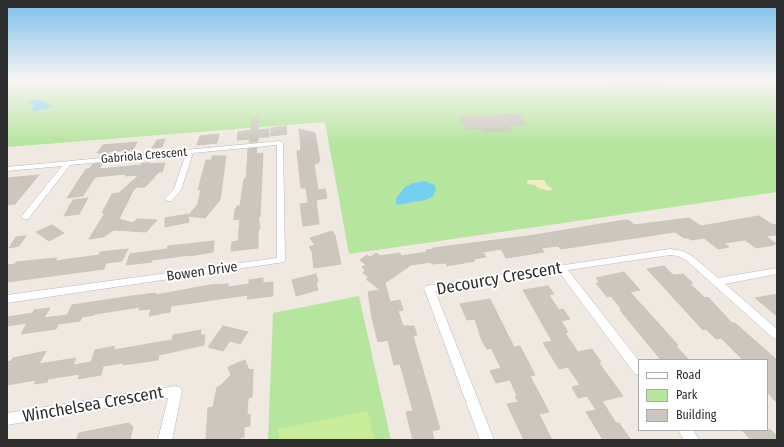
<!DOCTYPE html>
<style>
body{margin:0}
#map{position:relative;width:784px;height:447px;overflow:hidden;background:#efe9e1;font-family:"Fira Sans Condensed",sans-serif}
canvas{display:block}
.frame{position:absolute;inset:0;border:8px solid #2e2e2e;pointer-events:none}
.legend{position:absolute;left:638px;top:359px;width:130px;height:72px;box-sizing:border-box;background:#fff;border:1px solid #ababab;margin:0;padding:5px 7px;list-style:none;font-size:12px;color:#2e2e2e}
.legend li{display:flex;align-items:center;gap:8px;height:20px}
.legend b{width:20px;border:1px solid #ababab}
</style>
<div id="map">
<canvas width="784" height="447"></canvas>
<div class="frame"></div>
<ul class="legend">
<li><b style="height:5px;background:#fff"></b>Road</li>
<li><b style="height:11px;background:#b6e59e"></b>Park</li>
<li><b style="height:11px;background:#cbc7bf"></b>Building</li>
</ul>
</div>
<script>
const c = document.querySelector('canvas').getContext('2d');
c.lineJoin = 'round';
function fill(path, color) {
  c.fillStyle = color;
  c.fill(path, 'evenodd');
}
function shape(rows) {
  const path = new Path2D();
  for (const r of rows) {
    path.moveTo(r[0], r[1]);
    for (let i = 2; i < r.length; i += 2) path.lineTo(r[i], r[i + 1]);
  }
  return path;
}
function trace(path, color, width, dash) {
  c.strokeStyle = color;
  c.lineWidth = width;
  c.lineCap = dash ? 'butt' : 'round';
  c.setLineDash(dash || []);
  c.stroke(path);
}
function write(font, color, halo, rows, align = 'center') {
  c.font = font + ' "Fira Sans Condensed",sans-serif';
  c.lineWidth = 4;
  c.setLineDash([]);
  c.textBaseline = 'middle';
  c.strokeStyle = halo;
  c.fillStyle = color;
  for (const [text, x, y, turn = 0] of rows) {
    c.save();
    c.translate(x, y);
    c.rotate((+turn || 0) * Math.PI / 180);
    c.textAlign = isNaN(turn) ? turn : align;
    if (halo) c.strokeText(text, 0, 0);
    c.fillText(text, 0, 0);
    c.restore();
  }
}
fill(shape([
 [7,81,777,81,777,192,349,254,325,122,7,147],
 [359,296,391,440,268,440,273,313]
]), '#b6e59e');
fill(shape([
 [529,180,544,180,547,185,553,189,549,191,538,188,535,185,527,184,527,181]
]), '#f3ecc5');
fill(shape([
 [368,411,374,440,279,440,278,429]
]), '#c9ec9a');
fill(shape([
 [602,81,629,81,643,84,651,82,664,85,653,87,627,84,610,85],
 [33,100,41,100,54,107,34,111,32,109,34,104,26,102],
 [424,181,435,185,436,190,433,196,426,200,396,205,396,198,405,187,413,183]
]), '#75cff0');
const building = shape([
 [518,114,526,124,507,125,511,130,484,132,481,128,467,129,460,117,518,114],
 [253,118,259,118,258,130,269,129,269,137,259,137,257,142,249,142,250,139,237,140,238,132,251,130,253,118],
 [286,126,287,134,271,136,271,128,286,126],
 [299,129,315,133,320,161,318,161,318,163,314,164,318,190,325,189,327,198,316,200,319,224,303,226,300,204,308,203,306,188,301,188,297,151,300,151,301,148,299,129],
 [219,134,217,143,197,145,200,136,219,134],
 [165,139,162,147,152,148,157,140,165,139],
 [137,142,133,150,108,152,109,153,108,156,100,157,104,153,97,153,103,145,137,142],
 [257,148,256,154,263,153,260,217,258,217,260,227,258,232,258,248,231,251,232,242,238,241,240,219,234,220,235,210,237,206,240,206,244,179,246,179,248,149,257,148],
 [212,156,226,156,220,200,205,218,188,216,189,222,165,227,165,218,188,214,188,216,198,204,201,189,198,190,206,160,212,160,212,156],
 [103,163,99,169,141,165,142,163,151,163,150,164,165,163,162,172,159,172,145,187,137,187,133,191,119,219,133,223,137,219,157,220,146,232,114,230,103,237,89,239,105,213,102,213,112,194,119,193,139,175,125,176,126,174,95,177,83,196,67,198,86,169,89,169,93,164,103,163],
 [39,175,15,204,7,205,7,178,39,175],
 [88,198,79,214,64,216,73,200,88,198],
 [759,216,773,225,777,224,777,235,766,236,776,244,772,244,774,245,756,248,745,240,724,243,729,247,718,249,704,238,691,240,688,238,684,238,675,232,561,249,558,246,541,248,544,252,506,258,501,249,483,252,486,257,473,259,475,261,447,266,446,263,432,264,431,262,411,265,385,283,390,302,400,300,403,310,398,311,403,326,414,326,417,335,413,336,440,429,432,431,434,440,413,440,406,412,413,411,400,364,394,365,388,340,378,342,372,318,368,292,380,290,366,279,369,277,363,273,365,270,362,267,366,265,360,260,367,255,370,257,377,253,380,256,400,253,401,256,427,252,426,250,434,249,433,248,535,235,625,220,630,221,634,225,689,218,701,226,759,216],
 [52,225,64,233,49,241,36,232,52,225],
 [332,231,335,235,341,264,314,268,312,251,309,247,315,245,310,238,332,231],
 [26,236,19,246,9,248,16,237,26,236],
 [214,241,213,252,190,256,190,255,152,260,152,262,126,265,130,254,167,249,168,246,214,241],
 [128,249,122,261,106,263,104,269,7,282,7,265,15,264,16,262,57,258,55,261,99,255,100,252,128,249],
 [664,266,672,274,676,275,683,274,693,283,690,284,705,298,708,297,732,323,735,323,777,360,777,403,767,392,767,360,743,360,721,338,716,339,706,329,703,330,647,269,664,266],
 [624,272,640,290,630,292,678,345,676,346,689,360,661,360,620,310,622,310,611,296,607,297,596,283,600,283,596,278,624,272],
 [316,274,318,282,316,283,318,290,296,296,292,280,316,274],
 [263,278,263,283,273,282,273,296,247,299,248,295,171,306,170,312,149,316,151,309,139,310,140,307,95,314,94,315,82,317,80,321,58,324,56,329,21,334,27,323,7,326,7,317,33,313,34,310,50,308,44,318,67,315,72,305,139,295,156,293,156,295,210,285,228,284,228,287,249,284,249,280,263,278],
 [548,286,554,294,549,295,559,310,563,309,570,319,561,321,568,332,565,333,578,352,592,349,601,362,599,363,623,396,602,401,616,423,619,423,631,440,603,440,586,412,596,410,587,396,578,398,572,387,580,385,568,367,559,369,543,343,552,341,523,290,548,286],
 [777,294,777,316,755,298,777,294],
 [490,299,514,347,520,346,535,375,530,376,549,412,539,414,552,440,524,440,507,404,518,402,515,396,517,396,510,380,496,383,490,371,501,368,491,348,487,349,482,341,475,319,467,320,460,304,490,299],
 [223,326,248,332,240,344,230,341,223,351,208,347,223,326],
 [201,330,200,335,205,335,204,345,159,355,158,360,123,365,124,363,103,366,101,375,78,379,80,374,48,379,47,382,34,384,36,380,7,385,7,362,11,361,13,358,46,351,39,364,76,358,73,365,91,362,95,350,115,346,113,350,172,340,173,335,201,330],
 [245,360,249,370,253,369,252,397,248,398,247,415,250,414,250,426,244,427,244,437,232,440,206,440,208,408,213,407,217,387,220,386,231,375,228,367,245,360],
 [129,423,133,427,130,440,76,440,79,433,129,423],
 [742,430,771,430,777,436,777,440,753,440,751,438,749,438,742,430]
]);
fill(building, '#cbc7bf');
trace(building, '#cbc5ba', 1);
const street = shape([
 [280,141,283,143,285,260,284,262,7,303,7,295,277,258,277,145,193,153,181,190,171,201,168,201,164,199,174,189,186,154,70,165,28,219,25,219,21,217,62,166,7,171,7,167,280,141],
 [670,249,683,251,692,256,718,278,777,268,777,274,725,284,777,329,777,339,773,338,686,260,678,256,670,255,568,270,639,361,639,375,635,374,559,272,435,291,494,440,480,440,424,288,426,286,670,249],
 [176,386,180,387,182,391,172,440,158,440,168,398,7,425,7,413,176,386],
 [678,430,693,430,699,440,684,440,678,430]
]);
trace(street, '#b4b7c1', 1);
fill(street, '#fff');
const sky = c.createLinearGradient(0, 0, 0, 144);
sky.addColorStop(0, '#7abfeb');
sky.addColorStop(0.56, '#f8f5f2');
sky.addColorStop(1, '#f8f5f200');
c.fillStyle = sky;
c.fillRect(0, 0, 784, 144);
write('12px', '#2e2e2e', '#fff', [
 ["Gabriola Crescent",144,156,-5]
]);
write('14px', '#2e2e2e', '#fff', [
 ["Bowen Drive",202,272,-8]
]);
write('17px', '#2e2e2e', '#fff', [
 ["Decourcy Crescent",499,279,-10],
 ["Winchelsea Crescent",93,405,-10]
]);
</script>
